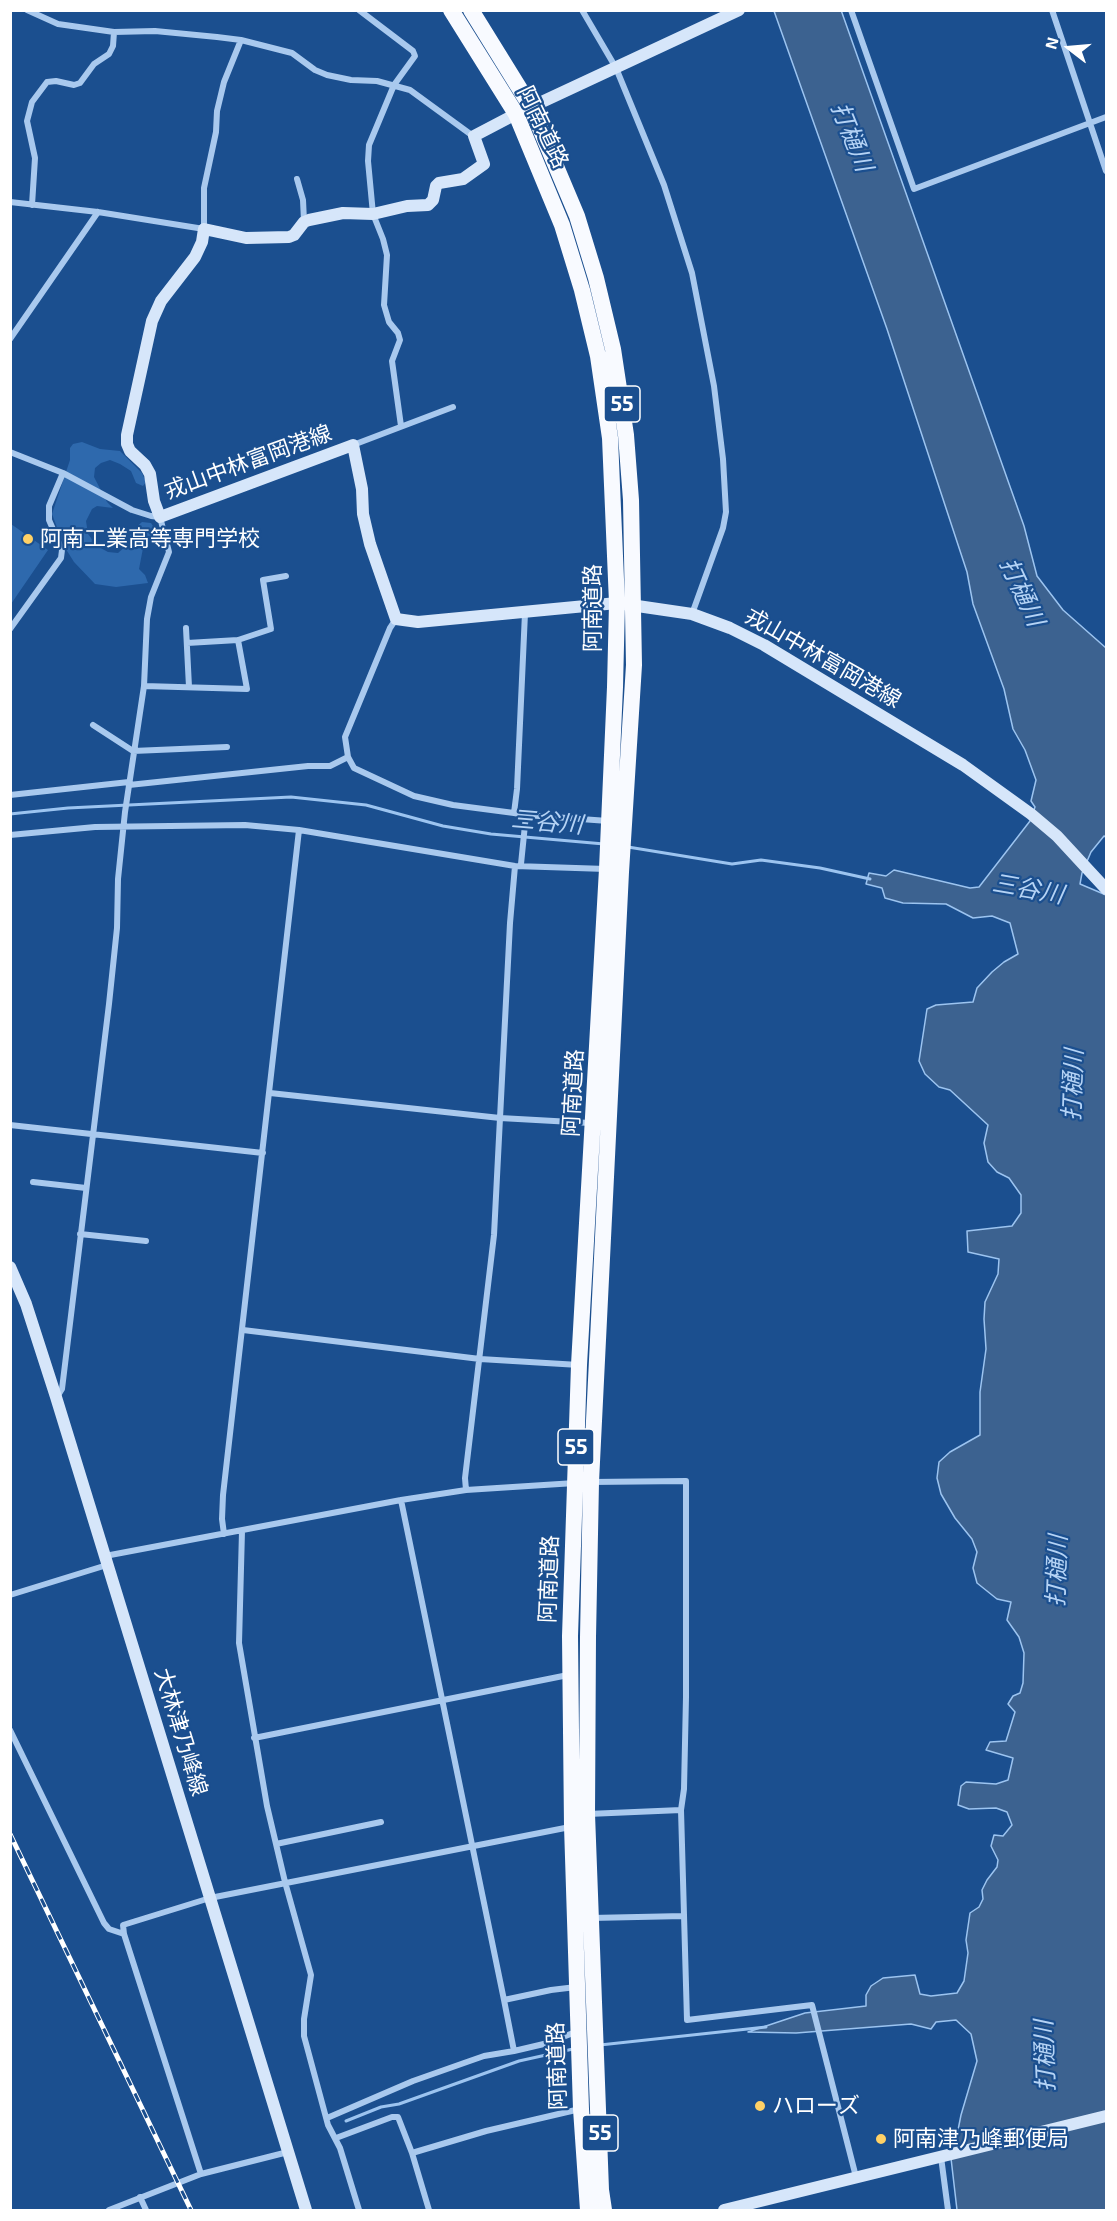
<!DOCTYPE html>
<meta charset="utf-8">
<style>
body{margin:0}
#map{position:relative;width:1117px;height:2221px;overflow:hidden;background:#1b4f8f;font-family:"Exo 2",sans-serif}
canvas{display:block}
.frame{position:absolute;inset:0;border:12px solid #fff;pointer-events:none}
.north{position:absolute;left:1039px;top:18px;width:60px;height:60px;-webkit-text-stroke:4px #1b4f8f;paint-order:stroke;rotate:286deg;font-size:16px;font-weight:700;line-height:24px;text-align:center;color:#fff}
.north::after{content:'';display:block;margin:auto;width:21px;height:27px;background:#fff;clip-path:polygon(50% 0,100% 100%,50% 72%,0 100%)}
</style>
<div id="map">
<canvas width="1117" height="2221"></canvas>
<div class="frame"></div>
<div class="north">N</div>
</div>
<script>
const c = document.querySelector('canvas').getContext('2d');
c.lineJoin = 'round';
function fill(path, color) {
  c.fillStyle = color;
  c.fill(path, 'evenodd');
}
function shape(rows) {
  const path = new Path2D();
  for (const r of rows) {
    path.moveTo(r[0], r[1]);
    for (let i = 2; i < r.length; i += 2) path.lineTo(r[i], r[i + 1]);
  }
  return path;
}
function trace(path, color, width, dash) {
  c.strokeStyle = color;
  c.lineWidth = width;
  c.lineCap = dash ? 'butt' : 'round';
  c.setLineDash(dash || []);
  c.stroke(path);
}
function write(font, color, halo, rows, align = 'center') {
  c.font = font + ' "Exo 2","Noto Sans JP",sans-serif';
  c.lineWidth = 4.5;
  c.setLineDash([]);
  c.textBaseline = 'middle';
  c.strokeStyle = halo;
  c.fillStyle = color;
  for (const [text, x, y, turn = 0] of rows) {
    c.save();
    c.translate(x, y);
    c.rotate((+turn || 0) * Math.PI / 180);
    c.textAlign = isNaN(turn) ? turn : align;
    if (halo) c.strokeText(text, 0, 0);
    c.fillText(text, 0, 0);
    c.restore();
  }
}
fill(shape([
 [82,442,100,449,120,451,142,473,146,482,143,486,136,483,131,471,120,464,110,460,101,463,95,468,94,477,107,502,113,508,97,506,92,509,86,521,88,534,97,546,108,552,118,553,127,545,132,531,142,522,151,523,155,529,156,534,144,543,139,569,145,575,148,583,116,587,95,584,74,562,64,546,52,514,70,460,70,448,73,444],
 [11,524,48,550,11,604]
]), '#2e69ad');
const water = shape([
 [841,10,1024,526,1037,576,1063,610,1106,648,1106,837,1104,836,1091,852,1082,873,1080,884,1106,895,1106,2210,957,2210,949,2141,958,2130,961,2115,977,2061,971,2034,956,2020,936,2022,931,2029,911,2024,796,2033,748,2032,805,2013,866,2006,866,1995,871,1986,883,1978,915,1975,920,1994,931,1996,957,1993,964,1981,968,1953,966,1940,970,1913,979,1907,983,1899,982,1890,987,1880,997,1867,998,1860,991,1846,994,1835,1003,1836,1012,1825,1007,1812,996,1808,969,1809,958,1805,961,1786,966,1782,996,1784,1008,1780,1013,1758,986,1750,990,1742,1006,1741,1015,1712,1008,1704,1013,1696,1020,1693,1023,1683,1024,1653,1019,1637,1007,1620,1011,1602,997,1599,977,1583,973,1568,977,1552,972,1539,955,1518,941,1494,937,1478,939,1462,950,1452,980,1435,980,1392,986,1349,984,1319,985,1302,998,1274,999,1259,968,1252,967,1231,1012,1226,1021,1213,1021,1195,1009,1178,997,1172,988,1162,984,1143,988,1125,950,1090,939,1087,925,1074,919,1061,927,1009,936,1005,973,1002,977,988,992,972,1004,962,1018,954,1010,923,992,916,973,918,946,904,903,903,885,898,882,888,866,884,869,873,886,876,894,870,970,888,979,887,1030,821,1035,807,1031,801,1036,780,1025,750,1013,729,1004,689,973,604,967,572,887,329,774,11,841,10]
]);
fill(water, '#3c6290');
trace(water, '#9cc4f0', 1.5);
trace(shape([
 [10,814,68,808,291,797,366,805,443,826,491,834,604,844],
 [628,847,732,864,761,860,820,868,870,879],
 [600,2045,766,2027],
 [346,2121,381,2107,399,2104,519,2061,573,2049]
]), '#9cc4f0', 3);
trace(shape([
 [27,10,58,24,114,32,155,31,217,37,241,40,292,53,315,70,327,75,351,80,377,81,410,90,473,136],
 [359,10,413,51,415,56,394,85,369,145,368,161,373,214,383,239,387,255,384,305,389,322,398,333,400,340,392,361,401,426],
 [582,10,616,68,664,185,692,273,714,386,723,459,726,512,723,528,692,614],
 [851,10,914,189,1106,117],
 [1052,10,1106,171],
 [297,179,303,200,304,221],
 [10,202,98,212,204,229,204,188,216,132,217,111,224,82,241,40],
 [32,205,35,158,27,121,32,102,47,82,56,81,74,85,80,83,94,64,109,54,113,46,114,32],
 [10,339,98,212],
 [353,445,453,407],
 [10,452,63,473,132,510,151,516,160,517,169,552,151,597,147,619,144,686,125,812,118,879,117,928,109,1004,62,1389,57,1397],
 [525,613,517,789,514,813,526,815],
 [396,619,390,628,345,737,348,757,354,768,414,796,453,805,514,813],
 [186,628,189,687],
 [10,629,61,558,62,550,49,520,49,506,63,473],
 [187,643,238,640,271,629,263,580,286,576],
 [144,686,247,689,238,640],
 [93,725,133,751,227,747],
 [129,785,308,766,330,766,348,757],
 [10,795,129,782],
 [10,835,95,827,245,825,299,830,515,866,606,869],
 [521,864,526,815,608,821],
 [270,1093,500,1118,590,1123],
 [10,1125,263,1153],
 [33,1182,86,1188],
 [80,1234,146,1241],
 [243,1330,480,1359,579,1365],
 [591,1482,686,1481,686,1697,684,1789,681,1810,687,2020,812,2005,856,2177],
 [466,1490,465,1478,494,1235,510,923,515,866],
 [401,1500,504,2000,551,1990,576,1987],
 [242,1531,239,1643,267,1806,285,1882,311,1975,304,2019,304,2036,328,2125,340,2148,359,2210],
 [224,1534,222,1519,223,1495,299,830],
 [105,1556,401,1500,466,1490,575,1483],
 [10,1595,107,1565],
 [10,1730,104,1923,109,1929,124,1934,201,2174],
 [254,1738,568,1675],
 [588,1814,681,1810],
 [276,1844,381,1822],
 [591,1918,684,1916],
 [124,1934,123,1925,210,1898,570,1827],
 [504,2000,514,2051,548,2043,578,2031],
 [327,2118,413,2081,464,2063,484,2056,514,2051],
 [336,2138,392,2117,398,2117,412,2153],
 [941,2157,948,2210],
 [140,2197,146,2210],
 [109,2210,201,2174,288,2152],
 [429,2210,412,2153,486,2131,580,2109]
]), '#a9c9ee', 6);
trace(shape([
 [739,10,516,114,474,136,484,164,463,179,439,183,436,186,433,200,428,205,407,206,373,214,343,213,309,220,304,222,294,235,289,237,246,238,204,229,202,242,195,257,161,301,152,321,127,435,127,444,130,451,145,465,150,474,154,501,160,517,353,445,362,489,363,514,370,544,396,619,418,622,617,603,692,614,730,628,764,645,963,765,1031,814,1057,836,1106,889],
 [10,1267,26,1304,56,1397,306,2210],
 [724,2210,1106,2116]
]), '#d6e6fa', 12);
trace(shape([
 [451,10,516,114,562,225,582,290,598,356,610,438,617,603,615,687,607,869,579,1365,570,1636,572,1826,581,2109,588,2210],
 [471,10,531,107,577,216,596,278,613,349,626,435,631,500,634,665,621,872,591,1482,588,1637,587,1814,601,2190,604,2210]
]), '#f8faff', 16);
const rail = shape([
 [10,1834,191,2210]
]);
trace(rail, '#fff', 5);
trace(rail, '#1b4f8f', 3, [9]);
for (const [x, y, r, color] of [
 [28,539,6,"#ffd166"],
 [760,2106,6,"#ffd166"],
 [881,2139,6,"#ffd166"]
]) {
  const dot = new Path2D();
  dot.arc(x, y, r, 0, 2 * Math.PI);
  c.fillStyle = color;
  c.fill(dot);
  trace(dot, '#1b4f8f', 2);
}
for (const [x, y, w] of [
 [622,404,36],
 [576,1447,36],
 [600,2133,36]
]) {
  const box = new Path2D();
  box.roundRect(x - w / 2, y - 18, w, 36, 4.5);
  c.fillStyle = '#1b4f8f';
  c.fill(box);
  trace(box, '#fff', 1.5);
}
write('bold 21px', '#fff', null, [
 ["55",622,404],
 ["55",576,1447],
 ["55",600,2133]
]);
write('22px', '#fff', '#1b4f8f', [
 ["阿南道路",543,127,64],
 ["戎山中林富岡港線",248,462,-20],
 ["阿南道路",593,608,-90],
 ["戎山中林富岡港線",823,658,30],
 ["阿南道路",573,1093,-87],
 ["阿南道路",549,1579,-88],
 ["大林津乃峰線",181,1732,73],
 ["阿南道路",557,2066,-92]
]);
write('22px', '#fff', '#1b4f8f', [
 ["阿南工業高等専門学校",40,539],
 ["ハローズ",772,2106],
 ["阿南津乃峰郵便局",893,2139]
], 'left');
write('italic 24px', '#b5d3f5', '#1b4f8f', [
 ["打樋川",852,137,68],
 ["打樋川",1022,592,65],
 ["三谷川",547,822,5],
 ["三谷川",1028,889,10],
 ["打樋川",1073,1085,-88],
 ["打樋川",1057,1571,-88],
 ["打樋川",1045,2056,-92]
]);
</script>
